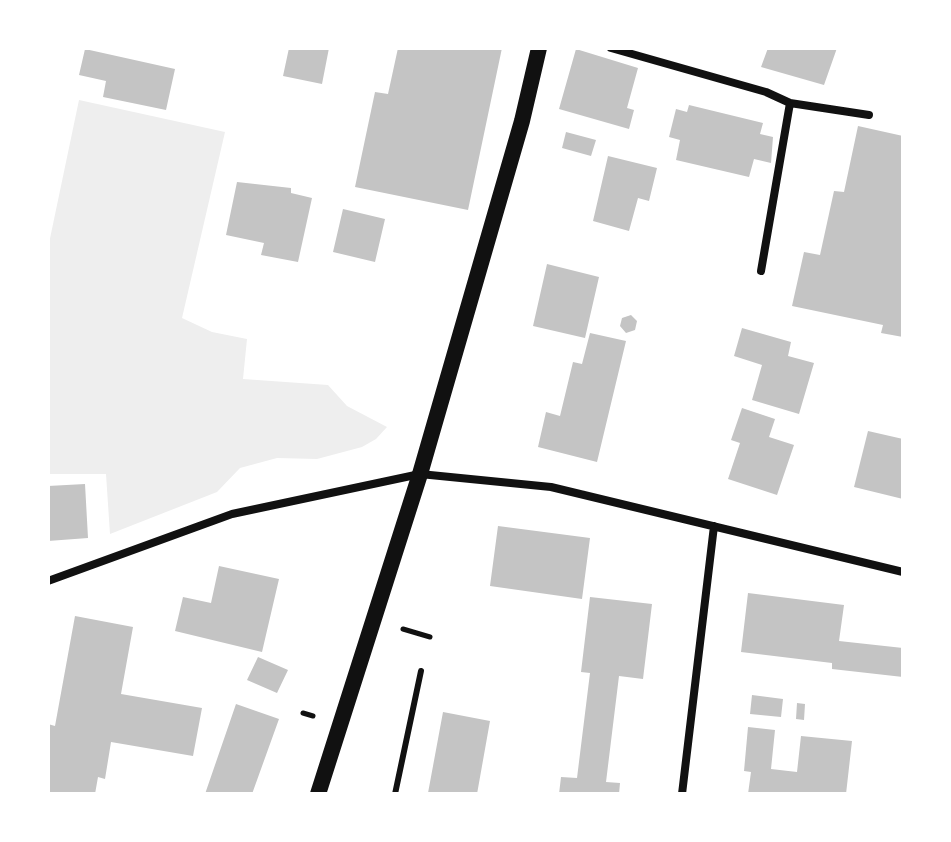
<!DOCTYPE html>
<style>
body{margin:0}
#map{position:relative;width:951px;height:842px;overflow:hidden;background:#fff;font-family:Lato,sans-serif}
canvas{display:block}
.frame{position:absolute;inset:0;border:50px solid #fff;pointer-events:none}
</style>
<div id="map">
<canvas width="951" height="842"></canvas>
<div class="frame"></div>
</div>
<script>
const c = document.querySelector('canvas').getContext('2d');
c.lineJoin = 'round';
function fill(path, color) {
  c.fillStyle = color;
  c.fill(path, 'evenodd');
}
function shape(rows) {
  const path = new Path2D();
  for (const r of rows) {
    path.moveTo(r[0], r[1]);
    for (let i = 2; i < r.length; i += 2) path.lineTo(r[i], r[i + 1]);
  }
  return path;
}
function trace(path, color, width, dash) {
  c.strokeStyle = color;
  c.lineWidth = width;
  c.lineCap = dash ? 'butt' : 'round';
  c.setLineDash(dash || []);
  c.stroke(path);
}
fill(shape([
 [79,100,225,132,182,318,212,332,247,339,243,379,328,385,347,406,387,427,376,439,362,447,317,459,277,458,240,468,217,492,110,534,106,474,48,474,48,248]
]), '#eee');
fill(shape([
 [289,48,329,48,322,84,283,76],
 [398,48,502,48,468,210,355,187,375,92,388,94],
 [768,48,837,48,824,85,761,67],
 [85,49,175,69,166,110,103,97,106,81,79,75],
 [576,49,638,68,627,108,634,110,629,129,559,109],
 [689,105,763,123,760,134,773,137,771,163,754,159,749,177,676,160,680,140,669,137,676,109,687,112],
 [858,126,903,136,903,337,881,333,883,325,792,306,804,252,820,255,834,191,844,192],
 [566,132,596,140,591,156,562,148],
 [608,156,657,168,649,201,638,198,629,231,593,221],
 [237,182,291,188,291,193,312,198,298,262,261,255,264,243,226,235],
 [343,209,385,219,375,262,333,252],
 [547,264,599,277,585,338,533,326],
 [631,315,637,321,635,330,626,333,620,326,622,318],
 [742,328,791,342,788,356,814,363,799,414,752,400,762,365,734,356],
 [590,333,626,341,597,462,538,447,546,412,560,416,573,362,582,364],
 [742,408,775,419,769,437,794,445,777,495,728,479,740,443,731,440],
 [868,431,903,439,903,499,854,487],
 [85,484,88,538,48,541,48,486],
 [498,526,590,538,582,599,490,586],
 [219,566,279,579,262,652,175,631,183,597,211,603],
 [748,593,844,605,839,641,903,648,903,677,832,669,832,663,741,652],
 [590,597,652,604,643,679,619,676,606,782,620,783,619,794,559,794,561,777,577,778,590,673,581,672],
 [75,616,133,627,121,694,202,708,193,756,111,742,105,779,98,777,95,794,48,792,48,724,55,726],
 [258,657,288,670,277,693,247,680],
 [752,695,783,699,781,717,750,714],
 [797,703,805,704,804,720,796,719],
 [236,704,279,719,252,794,205,794],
 [443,712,490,721,477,794,428,793],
 [748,727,775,730,771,769,797,772,801,736,852,741,846,794,748,794,751,772,744,771]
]), '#c4c4c4');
trace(shape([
 [403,629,430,637],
 [303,713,313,716]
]), '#111', 5);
trace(shape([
 [395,794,421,671]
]), '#111', 6);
trace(shape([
 [611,48,766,92,790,103,869,115],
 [761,271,790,103],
 [48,581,232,514,420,474,551,487,903,572],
 [682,794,714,526]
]), '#111', 8);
trace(shape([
 [318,794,420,474,522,121,539,48]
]), '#111', 16);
</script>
